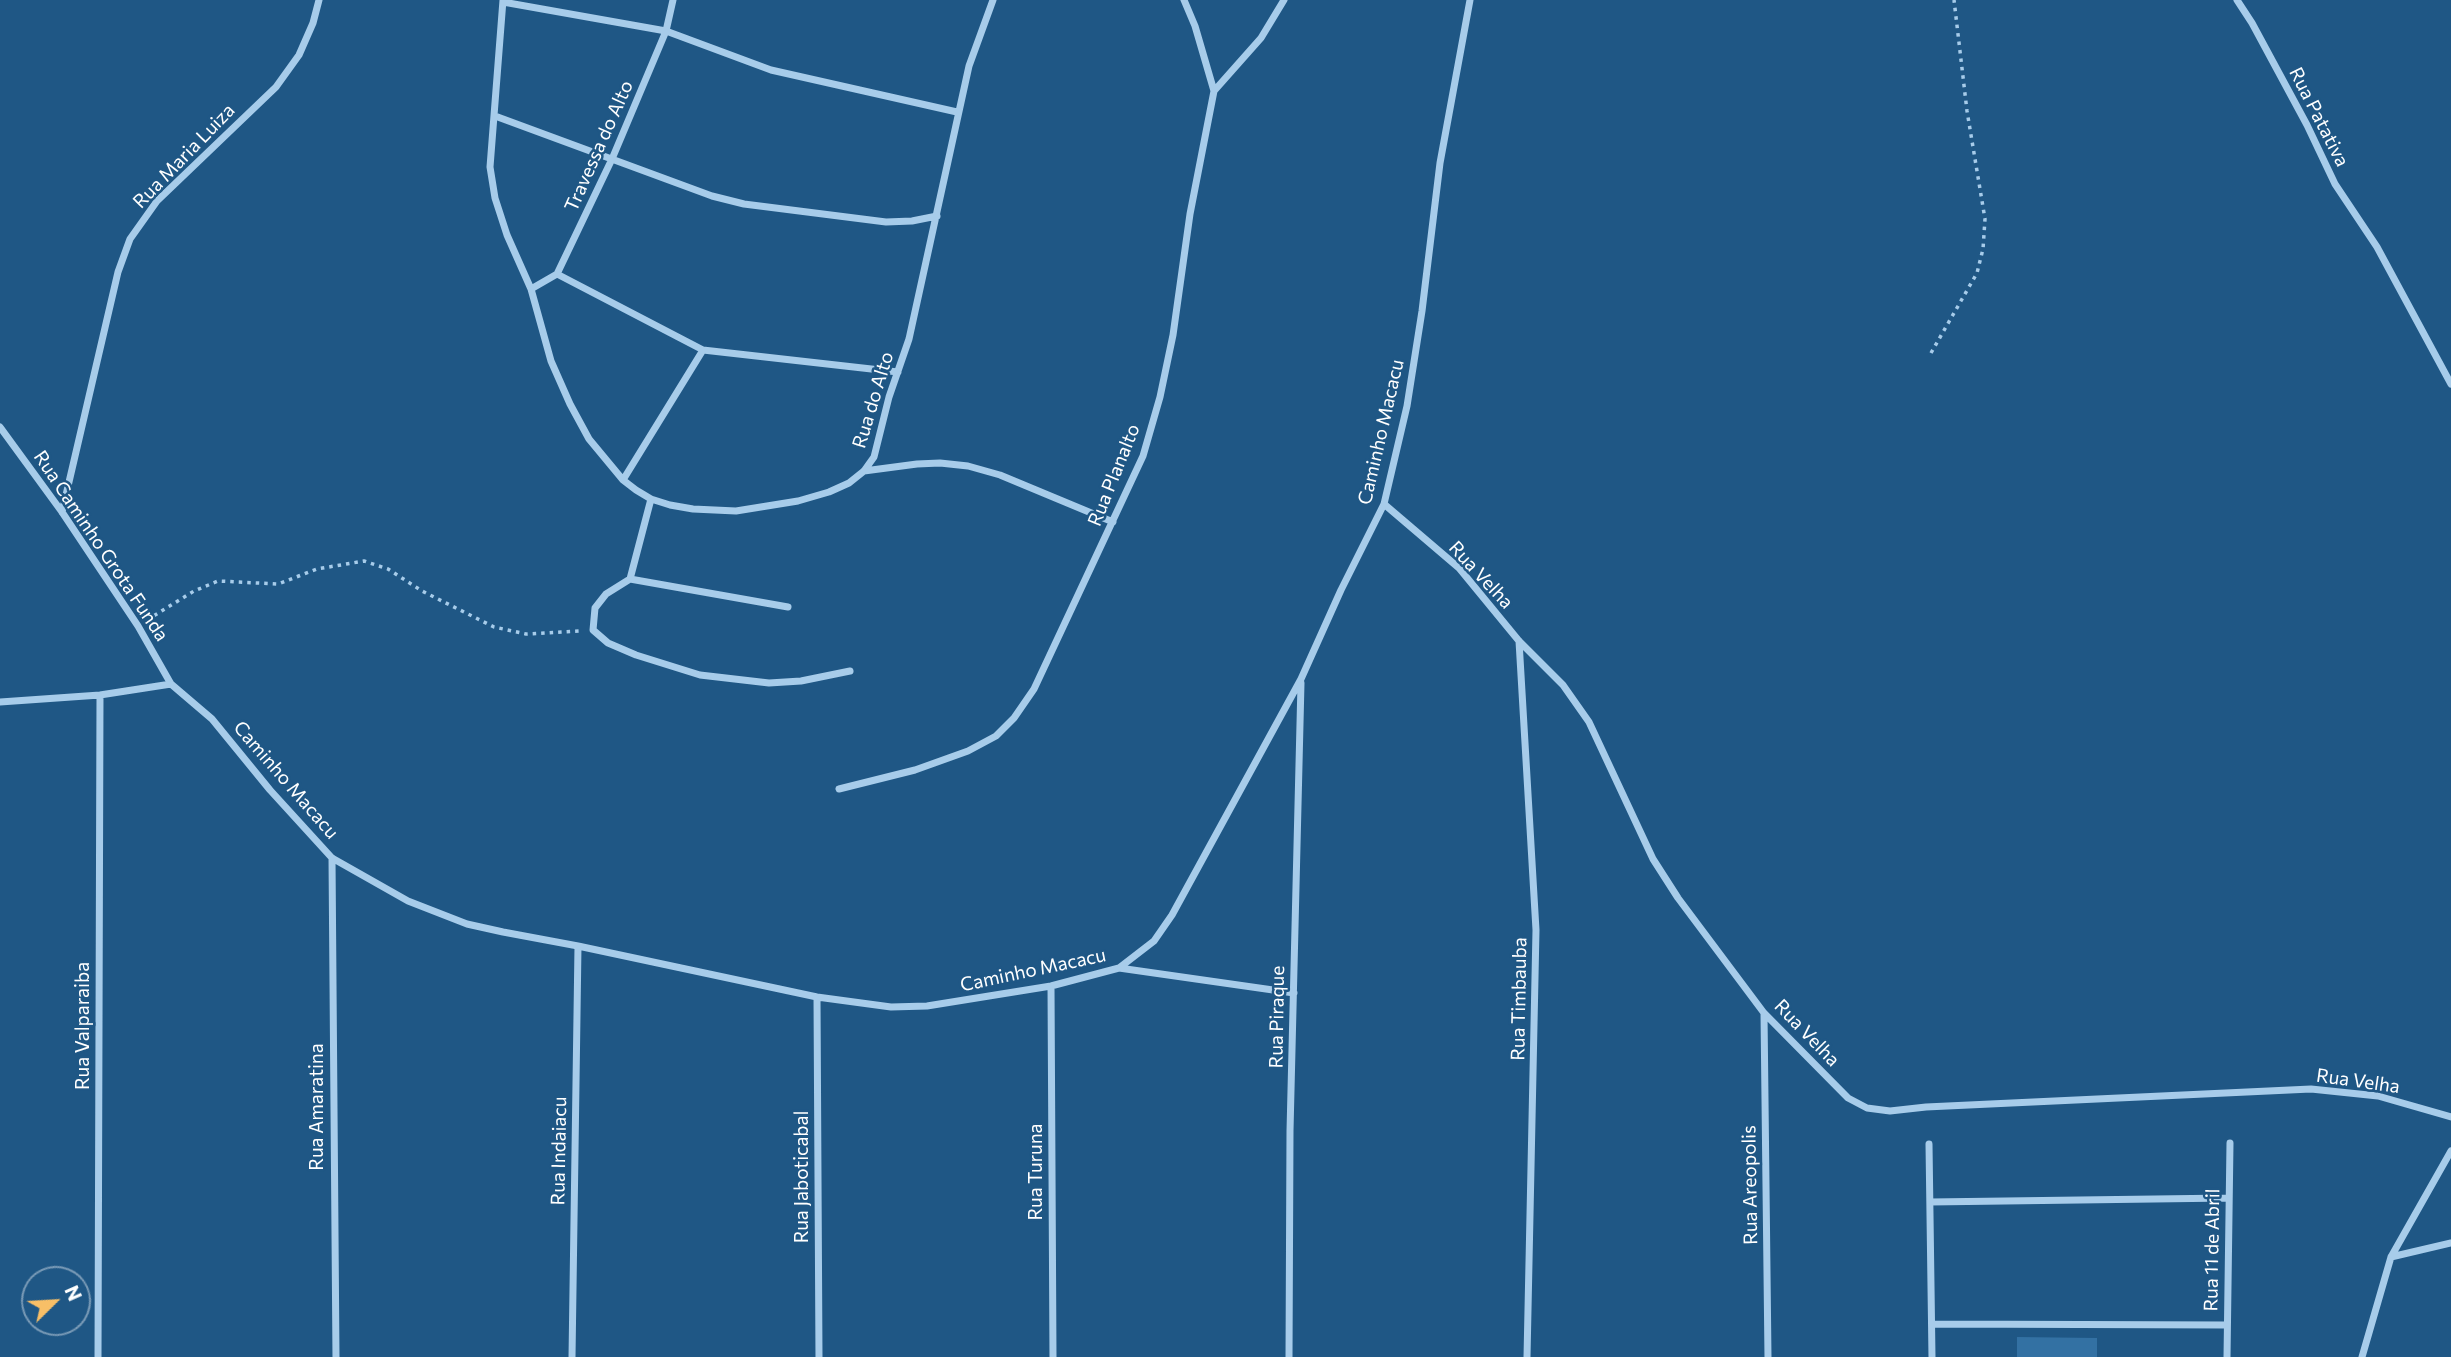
<!DOCTYPE html>
<style>
body{margin:0}
#map{position:relative;width:2451px;height:1357px;overflow:hidden;background:#1f5785;font-family:Commissioner,sans-serif}
canvas{display:block}
.north{position:absolute;left:21px;top:1266px;width:70px;height:70px;box-sizing:border-box;background:#1f5785;border:2px solid #799ab6;border-radius:50%;rotate:66deg;font-size:19px;font-weight:700;line-height:28px;text-align:center;color:#fff}
.north::after{content:'';display:block;margin:auto;width:24px;height:32px;background:#f8bf67;clip-path:polygon(50% 0,100% 100%,50% 72%,0 100%)}
</style>
<div id="map">
<canvas width="2451" height="1357"></canvas>
<div class="north">N</div>
</div>
<script>
const c = document.querySelector('canvas').getContext('2d');
c.lineJoin = 'round';
function fill(path, color) {
  c.fillStyle = color;
  c.fill(path, 'evenodd');
}
function shape(rows) {
  const path = new Path2D();
  for (const r of rows) {
    path.moveTo(r[0], r[1]);
    for (let i = 2; i < r.length; i += 2) path.lineTo(r[i], r[i + 1]);
  }
  return path;
}
function trace(path, color, width, dash) {
  c.strokeStyle = color;
  c.lineWidth = width;
  c.lineCap = dash ? 'butt' : 'round';
  c.setLineDash(dash || []);
  c.stroke(path);
}
function write(font, color, halo, rows, align = 'center') {
  c.font = font + ' Commissioner,sans-serif';
  c.lineWidth = 5;
  c.setLineDash([]);
  c.textBaseline = 'middle';
  c.strokeStyle = halo;
  c.fillStyle = color;
  for (const [text, x, y, turn = 0] of rows) {
    c.save();
    c.translate(x, y);
    c.rotate((+turn || 0) * Math.PI / 180);
    c.textAlign = isNaN(turn) ? turn : align;
    if (halo) c.strokeText(text, 0, 0);
    c.fillText(text, 0, 0);
    c.restore();
  }
}
fill(shape([
 [2017,1337,2097,1338,2097,1357,2017,1357]
]), '#3371a3');
trace(shape([
 [1931,353,1977,273,1983,249,1985,219,1967,111,1954,0],
 [147,620,194,591,218,581,278,584,317,569,364,561,388,569,422,591,494,627,526,634,580,631]
]), '#a7ccea', 3.5, [3.5, 5]);
trace(shape([
 [503,0,490,167,495,198,507,235,531,289,551,361,570,404,589,439,623,480,636,490,651,499,670,505,693,509,736,511,798,501,829,492,849,483,864,471,874,457,889,397,909,339,969,66,993,0],
 [2237,0,2252,23,2307,125,2335,184,2377,247,2451,384],
 [503,2,666,31,771,70,957,112],
 [1214,91,1261,38,1284,0],
 [495,116,712,196,744,204,886,222,912,221,937,216],
 [557,274,703,350,898,372],
 [531,289,557,274,612,159,666,31,673,0],
 [0,427,62,512,138,626,171,684,212,719,270,790,332,858,408,901,467,924,503,932,578,946,817,997,891,1007,927,1006,1051,986,1119,968,1154,941,1172,915,1301,679,1341,590,1384,504,1407,406,1422,311,1440,163,1470,0],
 [864,471,917,464,940,463,968,466,1000,475,1113,522],
 [623,480,703,350],
 [651,499,630,579,606,594,595,608,593,630,608,643,636,655,700,675,769,683,801,681,850,671],
 [1384,504,1459,568,1519,641,1563,685,1589,722,1653,859,1678,898,1764,1013,1848,1098,1867,1108,1890,1111,1926,1107,2311,1089,2378,1096,2451,1117],
 [62,512,118,272,130,239,157,201,276,87,299,55,313,23,319,0],
 [630,579,788,607],
 [1519,641,1536,930,1527,1357],
 [0,702,100,695,171,684],
 [839,789,915,770,968,751,996,736,1014,718,1034,689,1143,456,1160,397,1173,335,1190,214,1214,91,1195,26,1184,0],
 [332,858,336,1357],
 [1119,968,1294,993],
 [1051,986,1053,1357],
 [817,997,819,1357],
 [1764,1014,1768,1357],
 [1929,1144,1932,1357],
 [1930,1202,2229,1198],
 [2391,1257,2451,1243],
 [1933,1324,2227,1325],
 [98,1357,100,695],
 [572,1357,578,946],
 [1289,1357,1290,1131,1301,683],
 [2227,1357,2230,1143],
 [2362,1357,2391,1257,2451,1151]
]), '#a7ccea', 7);
write('19px', '#fff', '#1f5785', [
 ["Rua Patativa",2319,117,63],
 ["Travessa do Alto",599,146,-66],
 ["Rua Maria Luiza",184,156,-46],
 ["Rua do Alto",873,400,-73],
 ["Caminho Macacu",1381,432,-77],
 ["Rua Planalto",1114,475,-68],
 ["Rua Caminho Grota Funda",101,546,56],
 ["Rua Velha",1481,575,47],
 ["Caminho Macacu",286,780,49],
 ["Caminho Macacu",1033,970,-12],
 ["Rua Timbauba",1519,999,-89],
 ["Rua Piraque",1277,1017,-89],
 ["Rua Valparaiba",83,1026,-90],
 ["Rua Velha",1807,1033,46],
 ["Rua Velha",2358,1081,8],
 ["Rua Amaratina",317,1107,-90],
 ["Rua Indaiacu",559,1151,-89],
 ["Rua Turuna",1036,1172,-90],
 ["Rua Jaboticabal",802,1177,-90],
 ["Rua Areopolis",1750,1185,-91],
 ["Rua 11 de Abril",2212,1250,-89]
]);
</script>
